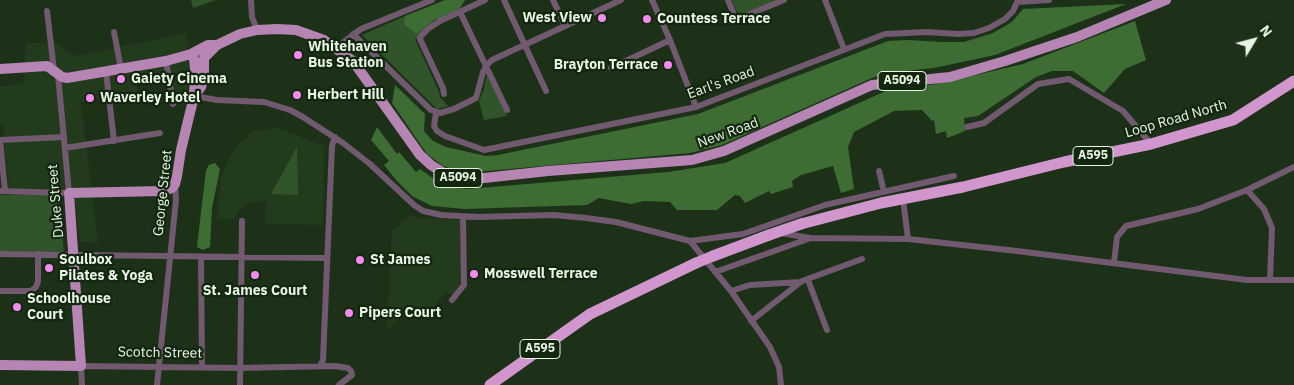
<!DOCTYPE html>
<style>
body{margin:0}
#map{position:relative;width:1294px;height:385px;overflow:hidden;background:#1d3119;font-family:"IBM Plex Sans",sans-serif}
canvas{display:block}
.north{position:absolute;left:1229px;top:15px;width:50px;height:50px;-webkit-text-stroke:4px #13270f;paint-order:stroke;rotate:53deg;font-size:14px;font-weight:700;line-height:20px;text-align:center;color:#e9f6e7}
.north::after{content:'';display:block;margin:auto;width:18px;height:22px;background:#e9f6e7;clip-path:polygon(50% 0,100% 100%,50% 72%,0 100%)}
</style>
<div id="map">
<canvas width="1294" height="385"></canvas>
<div class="north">N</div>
</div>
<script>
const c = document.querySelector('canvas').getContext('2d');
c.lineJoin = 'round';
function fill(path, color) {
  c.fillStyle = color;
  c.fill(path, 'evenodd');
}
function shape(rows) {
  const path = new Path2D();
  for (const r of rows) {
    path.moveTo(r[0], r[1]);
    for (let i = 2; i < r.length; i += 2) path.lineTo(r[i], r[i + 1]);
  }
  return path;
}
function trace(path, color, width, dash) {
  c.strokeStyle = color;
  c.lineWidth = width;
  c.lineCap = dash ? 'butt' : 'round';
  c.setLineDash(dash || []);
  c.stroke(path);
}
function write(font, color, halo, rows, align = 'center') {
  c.font = font + ' "IBM Plex Sans",sans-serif';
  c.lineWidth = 4.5;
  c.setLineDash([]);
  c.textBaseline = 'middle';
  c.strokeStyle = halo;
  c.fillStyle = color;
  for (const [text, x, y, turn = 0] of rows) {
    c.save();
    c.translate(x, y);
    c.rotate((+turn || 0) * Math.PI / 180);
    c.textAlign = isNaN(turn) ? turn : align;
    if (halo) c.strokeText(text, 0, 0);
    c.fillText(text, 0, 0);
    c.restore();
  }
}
fill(shape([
 [187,33,189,62,188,105,172,105,167,78,136,83,138,92,81,102,98,243,80,242,74,189,9,188,4,143,4,125,0,125,0,86,23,84,26,43,55,42,76,56],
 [278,128,324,146,323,225,265,224,266,200,249,203,238,211,234,219,217,219,221,176,234,149,253,131],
 [410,216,422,218,462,220,462,284,453,295,444,293,428,318,414,306,387,330,392,231]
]), '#223b1d');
fill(shape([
 [191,0,216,0,193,8],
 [732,0,777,0,742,14,737,12],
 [405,16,405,24,416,34,425,25,426,27,418,38,415,39,439,92,440,97,448,106,437,109,362,35],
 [487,73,507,116,484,120,479,101,484,89],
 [297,147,298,195,271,194],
 [0,195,59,195,64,252,0,251]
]), '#32542b');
fill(shape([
 [445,0,465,0,460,8,437,20,436,19,416,34,404,24,405,16],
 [1126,4,995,55,934,68,887,73,872,78,722,145,690,153,464,173,443,166,427,154,392,103,395,85,425,114,424,131,433,141,446,147,486,156,498,155,698,114,888,41,907,40,942,42,964,42,993,33,1012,22,1023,9],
 [1135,21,1146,60,1125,69,1104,93,1073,71,1052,71,1036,77,978,116,964,118,965,131,947,138,946,131,936,134,934,120,932,121,922,110,894,111,854,132,848,147,854,189,841,193,833,166,801,175,792,181,793,187,771,194,769,191,745,203,740,196,735,195,717,210,677,210,670,202,644,201,631,204,599,198,587,205,465,209,432,206,412,196,397,181,384,165,389,161,371,140,377,127,397,154,399,152,416,172,420,169,444,186,468,189,668,172,725,163,888,90,907,89,941,83,1023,64],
 [215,163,220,169,212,208,210,247,203,250,197,247,206,170,209,165]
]), '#3d6d33');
trace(shape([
 [251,0,252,17,257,30],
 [504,0,546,91],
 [553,0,565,26],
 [652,0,670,40,696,107],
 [728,0,735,17,740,18,784,0],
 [825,0,844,49],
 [1018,2,1049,0],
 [47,11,54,70],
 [460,12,507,110],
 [114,32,121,69],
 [353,34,431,110,440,113,454,109,476,98,483,72,486,66,492,60,621,0],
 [336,48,361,29,432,0],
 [166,61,173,104],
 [611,68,670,40],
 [106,72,114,141],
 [444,94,443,88,420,39,421,36,429,28,440,21,485,0],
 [194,96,217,100,264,102,290,110,303,117,343,143,370,164,414,205,423,211,441,215,478,217,554,215,586,218,616,222,690,241,743,234,825,205,954,176],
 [436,113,434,126,437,131,445,136,484,150,696,107,885,34,927,32,958,34,974,33,989,28,1005,19,1013,11,1018,0],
 [967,127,984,123,1038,84,1069,79,1123,111,1151,144],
 [0,140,64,137],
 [0,140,5,191],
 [65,148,160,133],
 [879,171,884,192],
 [1247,190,1264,209,1272,228,1270,280],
 [0,191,69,193,58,75],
 [903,199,908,239],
 [781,233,810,238,908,239,1017,251,1247,280,1294,280],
 [690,241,731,291,770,347,779,367,781,385],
 [0,254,326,258],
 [201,258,202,368],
 [1114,263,1117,237,1126,226,1198,209,1247,190,1294,167],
 [715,272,808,239],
 [808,280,827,330],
 [0,291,31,291,36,287,38,281,38,254],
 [731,291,750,285,801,282],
 [452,300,464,285,463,217],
 [751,321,802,281,862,259],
 [320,366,323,360,332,146,335,137],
 [82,385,81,366,239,368,335,366,348,368,351,371,352,375,339,385],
 [157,385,176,200,175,184],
 [240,385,242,221]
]), '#71596f', 6);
trace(shape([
 [0,69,47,66,50,68,62,77,67,78,166,61,191,54,208,45,216,45],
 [194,96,201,87,204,77,204,58,217,45,240,34,257,30,277,29,296,30,324,40,353,61,420,155,431,165,447,175,459,178,484,178,548,171,692,160,724,151,872,85,950,77,1005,61,1077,37,1166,0],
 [0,365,81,366,69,193,162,191,172,188,175,184,177,176,181,150,194,96,195,69,194,59,191,54]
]), '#b685b3', 10);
trace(shape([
 [801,224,881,203,963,187,1064,162,1151,144,1233,120,1294,81],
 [713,256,769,235],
 [490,385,590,314,696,263]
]), '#d196cd', 11);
trace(shape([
 [769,235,801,224],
 [696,263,713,256]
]), '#d196cd', 11);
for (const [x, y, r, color] of [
 [602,18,5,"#f489f0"],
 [647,19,5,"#f489f0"],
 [298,55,5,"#f489f0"],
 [668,65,5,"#f489f0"],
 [121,79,5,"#f489f0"],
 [297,95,5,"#f489f0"],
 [90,98,5,"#f489f0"],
 [360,260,5,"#f489f0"],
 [49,268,5,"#f489f0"],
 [474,274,5,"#f489f0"],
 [255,275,5,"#f489f0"],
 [17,307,5,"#f489f0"],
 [349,313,5,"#f489f0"]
]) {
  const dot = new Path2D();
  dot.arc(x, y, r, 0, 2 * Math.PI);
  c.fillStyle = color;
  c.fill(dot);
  trace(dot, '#13270f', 2);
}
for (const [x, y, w] of [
 [902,81,48],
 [1093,156,40],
 [458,178,48],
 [540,349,40]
]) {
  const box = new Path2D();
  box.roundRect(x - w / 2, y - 9.5, w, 19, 4);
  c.fillStyle = '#13270f';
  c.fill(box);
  trace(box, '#e9f6e7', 1);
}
write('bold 12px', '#e9f6e7', null, [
 ["A5094",902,81],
 ["A595",1093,156],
 ["A5094",458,178],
 ["A595",540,349]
]);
write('bold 14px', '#e9f6e7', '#13270f', [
 ["West View",592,18,"right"],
 ["Countess Terrace",657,19],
 ["Whitehaven",308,47],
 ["Bus Station",308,63],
 ["Brayton Terrace",658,65,"right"],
 ["Gaiety Cinema",131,79],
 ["Herbert Hill",307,95],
 ["Waverley Hotel",100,98],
 ["Soulbox",59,260],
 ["Pilates & Yoga",59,276],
 ["St James",370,260],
 ["Mosswell Terrace",484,274],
 ["St. James Court",255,291,"center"],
 ["Schoolhouse",27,299],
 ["Court",27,315],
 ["Pipers Court",359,313]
], 'left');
write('14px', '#e9f6e7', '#13270f', [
 ["Earl's Road",721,83,-20],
 ["Loop Road North",1176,119,-16],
 ["New Road",728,133,-20],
 ["George Street",163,193,-84],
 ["Duke Street",56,201,-95],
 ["Scotch Street",160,353,1]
]);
</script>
